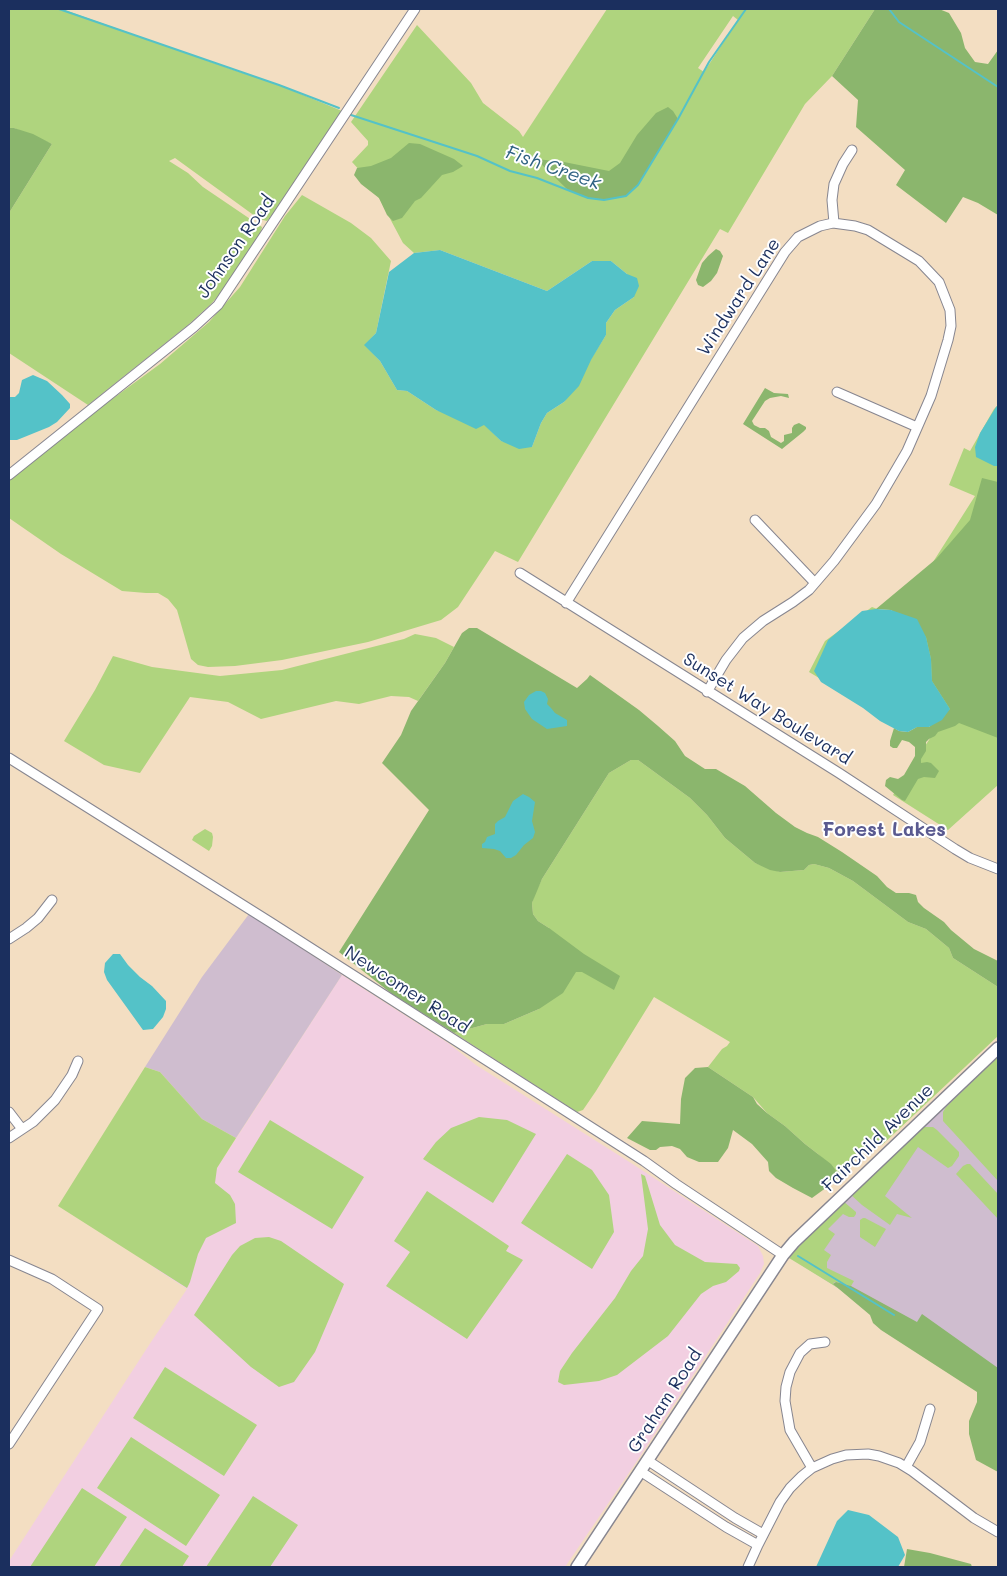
<!DOCTYPE html>
<style>
body{margin:0}
#map{position:relative;width:1007px;height:1576px;overflow:hidden;background:#f3dec2;font-family:Mali,sans-serif}
canvas{display:block}
.frame{position:absolute;inset:0;border:10px solid #1b2f5e;pointer-events:none}
</style>
<div id="map">
<canvas width="1007" height="1576"></canvas>
<div class="frame"></div>
</div>
<script>
const c = document.querySelector('canvas').getContext('2d');
c.lineJoin = 'round';
function fill(path, color) {
  c.fillStyle = color;
  c.fill(path, 'evenodd');
}
function shape(rows) {
  const path = new Path2D();
  for (const r of rows) {
    path.moveTo(r[0], r[1]);
    for (let i = 2; i < r.length; i += 2) path.lineTo(r[i], r[i + 1]);
  }
  return path;
}
function trace(path, color, width, dash) {
  c.strokeStyle = color;
  c.lineWidth = width;
  c.lineCap = dash ? 'butt' : 'round';
  c.setLineDash(dash || []);
  c.stroke(path);
}
function write(font, color, halo, rows, align = 'center') {
  c.font = font + ' Mali,sans-serif';
  c.lineWidth = 4;
  c.setLineDash([]);
  c.textBaseline = 'middle';
  c.strokeStyle = halo;
  c.fillStyle = color;
  for (const [text, x, y, turn = 0] of rows) {
    c.save();
    c.translate(x, y);
    c.rotate((+turn || 0) * Math.PI / 180);
    c.textAlign = isNaN(turn) ? turn : align;
    if (halo) c.strokeText(text, 0, 0);
    c.fillText(text, 0, 0);
    c.restore();
  }
}
fill(shape([
 [342,975,448,1043,476,1065,631,1163,758,1246,763,1256,764,1264,760,1273,637,1461,565,1567,9,1567,9,1561,151,1342,187,1289,153,1267]
]), '#f2cfe1');
fill(shape([
 [249,914,342,975,236,1138,202,1119,160,1072,145,1067,202,977],
 [998,1053,998,1389,787,1256]
]), '#cfbdcf');
fill(shape([
 [9,9,62,9,231,69,279,85,342,111,272,215,267,221,259,219,175,158,169,161,188,173,203,187,262,227,260,236,226,287,211,304,188,325,88,405,9,353,9,213,52,144,14,128,9,128],
 [607,9,875,9,832,76,805,104,728,233,720,229,518,562,495,551,458,607,441,620,368,642,282,660,235,666,208,667,198,665,191,659,177,610,168,599,158,593,146,593,122,591,61,554,9,518,9,479,59,438,160,364,209,322,240,287,285,216,302,195,351,223,371,238,391,261,376,333,365,345,380,361,397,390,407,391,436,410,484,424,501,441,532,447,541,423,547,413,564,402,606,335,606,323,615,310,634,297,627,274,611,261,592,261,547,291,440,250,414,253,403,243,379,198,362,173,352,162,368,145,368,141,351,122,417,25,471,83,483,103,519,131,523,137],
 [733,16,738,20,704,72,698,68],
 [998,405,998,785,948,830,893,795,940,723,906,730,809,672,825,641,872,607,898,617,975,496,949,485,964,448,970,451,994,409],
 [415,634,436,638,454,647,445,663,418,701,409,697,391,696,359,704,336,701,261,719,228,702,190,697,140,773,104,765,64,741,95,690,113,656,152,667,220,676,282,670,404,639],
 [631,760,638,760,690,798,707,815,725,838,755,863,780,872,804,870,809,865,814,864,829,868,853,881,908,922,926,929,949,948,953,958,998,987,998,1036,882,1145,874,1140,834,1182,837,1172,818,1154,805,1144,785,1126,767,1113,753,1097,708,1067,722,1049,727,1046,730,1042,654,997,596,1091,583,1110,577,1112,454,1033,487,1024,504,1024,539,1009,549,928,538,921,533,914,532,903,535,893,542,879,609,773],
 [205,829,212,833,213,837,212,846,209,851,192,840,194,836],
 [998,1057,998,1181,943,1121,943,1112,946,1107],
 [145,1067,160,1072,202,1119,236,1138,217,1168,215,1183,230,1195,235,1204,236,1223,206,1238,198,1254,190,1282,187,1288,58,1206],
 [479,1117,507,1120,536,1134,493,1203,423,1159,436,1142,451,1128],
 [270,1120,364,1177,332,1229,238,1172],
 [924,1127,933,1127,937,1130,959,1152,959,1156,952,1166,948,1168,918,1147,885,1196,912,1218,897,1214,890,1225,862,1205,850,1194,892,1154],
 [567,1154,592,1170,609,1195,614,1232,592,1269,521,1223],
 [967,1164,970,1164,998,1194,998,1219,956,1174,963,1166],
 [641,1174,645,1176,660,1225,675,1245,705,1262,737,1264,740,1268,739,1271,726,1282,713,1286,701,1294,668,1336,617,1375,599,1381,564,1385,558,1382,560,1371,572,1353,615,1298,631,1271,643,1256,648,1229],
 [427,1191,509,1246,506,1251,523,1260,467,1339,386,1286,410,1252,394,1241],
 [843,1201,856,1212,856,1214,854,1217,849,1217,843,1214,828,1229,835,1234,824,1250,831,1255,827,1262,827,1268,854,1281,851,1286,836,1282,833,1283,838,1288,789,1258,822,1221],
 [863,1218,865,1218,886,1229,875,1247,860,1237,860,1220],
 [269,1237,281,1241,344,1284,315,1352,294,1382,279,1387,251,1367,194,1315,232,1255,240,1246,255,1238],
 [165,1367,257,1425,224,1476,133,1418],
 [131,1437,220,1495,186,1546,97,1488],
 [82,1488,127,1517,94,1567,30,1567],
 [253,1496,298,1525,270,1567,206,1567],
 [145,1528,189,1556,182,1567,119,1567]
]), '#afd47e');
fill(shape([
 [875,9,939,9,949,13,961,33,965,48,975,62,988,64,998,50,998,215,978,203,963,197,946,223,896,185,905,170,856,127,858,100,832,76],
 [668,107,673,111,678,119,638,185,626,196,604,200,588,198,569,191,536,159,564,162,609,171,620,163,637,135,656,113],
 [9,128,14,128,33,134,52,144,9,213],
 [409,143,420,144,454,159,463,166,453,172,442,175,421,198,415,201,402,218,393,221,387,215,379,198,361,184,354,175,357,168,371,166,391,158],
 [716,249,720,251,723,256,717,273,711,281,703,287,698,285,696,280,702,263,708,256],
 [765,388,774,393,788,394,789,398,781,396,770,398,765,401,752,421,754,425,760,428,765,428,769,431,771,437,781,443,784,441,784,435,792,433,792,428,794,425,799,423,806,427,806,429,803,432,782,449,743,424],
 [982,478,998,482,998,738,959,723,955,726,938,732,935,736,929,739,926,742,926,751,921,759,921,763,927,762,931,763,939,771,935,778,924,777,918,779,905,801,902,800,885,786,886,780,890,777,898,779,904,775,915,756,915,747,909,742,902,740,897,748,893,748,890,746,890,741,894,728,899,731,908,732,917,727,929,727,950,709,932,681,931,659,926,637,891,610,876,609,936,559,970,520],
 [469,628,477,628,577,688,587,679,590,675,639,710,658,726,675,741,685,756,705,769,716,769,745,786,776,813,795,827,807,833,818,837,842,852,877,876,887,887,896,893,909,893,916,895,918,902,924,908,944,922,951,930,974,949,998,961,998,987,953,958,949,948,926,929,908,922,853,881,829,868,814,864,809,865,804,870,780,872,770,870,755,863,725,838,707,815,690,798,638,760,631,760,609,773,542,879,532,903,533,914,538,921,549,928,584,954,620,976,614,990,582,972,576,972,563,993,539,1009,504,1024,487,1024,454,1033,392,994,339,952,429,810,382,763,401,735,411,711,445,663,462,633],
 [708,1067,753,1097,757,1104,767,1113,785,1126,805,1144,831,1164,837,1172,834,1182,812,1198,793,1188,776,1178,769,1171,768,1162,752,1144,733,1130,728,1148,718,1162,699,1162,687,1157,680,1149,672,1146,660,1147,656,1150,650,1150,627,1138,642,1121,680,1124,681,1099,685,1078,695,1068],
 [836,1282,851,1286,917,1322,922,1314,998,1368,998,1472,976,1460,969,1434,969,1421,977,1402,977,1392,881,1330,873,1323,870,1315,833,1284],
 [907,1549,930,1553,971,1564,972,1567,904,1567]
]), '#8bb66d');
fill(shape([
 [440,250,547,291,592,261,611,261,627,274,637,278,639,286,634,297,615,310,606,323,606,335,591,360,579,386,564,402,547,413,541,423,532,447,519,449,501,441,484,425,476,429,436,410,407,391,397,390,380,361,364,345,376,333,389,272,414,253],
 [33,375,47,381,62,395,70,404,70,408,57,422,49,427,17,440,9,440,9,397,15,397,19,393,22,380],
 [998,405,998,466,994,466,976,457,975,447,980,433,996,407],
 [876,609,891,610,917,619,926,637,931,659,932,681,950,709,942,720,929,727,917,727,908,732,899,731,880,721,863,708,821,682,814,671,828,640,862,611],
 [536,691,541,691,545,693,548,699,547,704,551,708,555,713,567,720,567,726,547,729,532,719,525,709,524,702,529,695],
 [523,794,529,797,535,802,532,821,535,832,533,838,524,845,516,855,511,858,506,858,500,851,494,849,482,848,482,844,485,842,487,837,495,834,495,824,498,821,505,817,513,801],
 [113,954,120,954,128,965,140,977,152,986,166,1001,166,1009,163,1017,153,1029,143,1030,107,980,104,972,105,963],
 [848,1510,869,1515,898,1537,905,1555,898,1567,816,1567,837,1521]
]), '#54c2c8');
trace(shape([
 [59,9,279,85,339,108],
 [889,9,899,22,998,87],
 [348,114,477,156,510,171,537,178,588,198,604,200,626,196,638,185,678,119,709,62,746,9],
 [798,1256,894,1315]
]), '#54c2c8', 2);
const minor = shape([
 [834,223,832,200,834,184,843,164,852,150],
 [837,392,917,427],
 [9,475,194,327,218,305,415,9],
 [755,520,815,583],
 [520,573,839,773,955,849,970,858,998,869],
 [566,603,785,252,798,237,820,226,833,223,855,226,868,230,919,261,939,282,950,310,951,326,948,340,931,396,907,451,876,504,834,561,809,590,793,602,763,621,743,638,726,660,707,692],
 [9,758,270,922,644,1161,676,1184,783,1255],
 [9,939,26,928,38,918,52,900],
 [9,1112,22,1129],
 [9,1138,33,1122,55,1100,72,1075,78,1061],
 [9,1260,52,1279,98,1309,9,1444],
 [647,1460,735,1518,763,1534],
 [906,1467,920,1442,930,1409],
 [812,1468,790,1430,785,1401,786,1387,790,1372,800,1353,810,1344,825,1342],
 [640,1471,726,1527,758,1545],
 [748,1567,758,1545,780,1502,790,1488,802,1476,812,1468,832,1459,846,1455,868,1454,879,1456,899,1463,912,1471,974,1518,998,1532]
]);
const major = shape([
 [577,1567,783,1255,794,1242,998,1048]
]);
trace(minor, '#878690', 11);
trace(major, '#878690', 14);
trace(minor, '#fff', 9);
trace(major, '#fff', 11);
write('18px', '#1b2f5e', '#fff', [
 ["Johnson Road",236,247,-55],
 ["Windward Lane",739,297,-57],
 ["Sunset Way Boulevard",767,709,32],
 ["Newcomer Road",407,990,33],
 ["Fairchild Avenue",878,1138,-44],
 ["Graham Road",665,1401,-57]
]);
write('italic 19px', '#2f6283', '#fff', [
 ["Fish Creek",553,168,19]
]);
write('bold 19px', '#5a5a90', '#fff', [
 ["Forest Lakes",884,830]
]);
</script>
